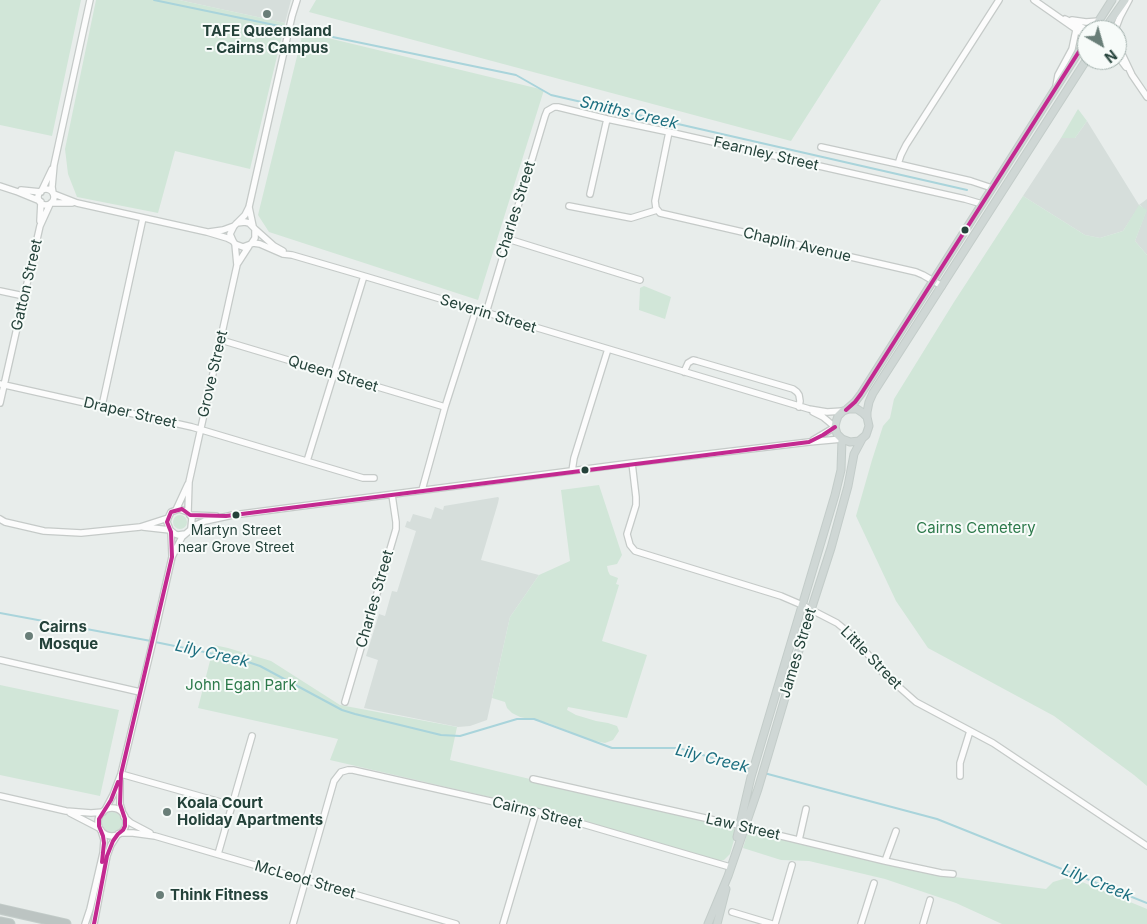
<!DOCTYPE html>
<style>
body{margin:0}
#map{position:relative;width:1147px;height:924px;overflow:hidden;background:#e8edeb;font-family:Inter,sans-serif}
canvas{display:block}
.north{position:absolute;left:1077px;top:20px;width:50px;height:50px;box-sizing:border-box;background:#f7fbf9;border:1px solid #a3b1ad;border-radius:50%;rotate:142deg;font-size:14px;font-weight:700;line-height:20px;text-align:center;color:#24423a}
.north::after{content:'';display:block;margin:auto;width:18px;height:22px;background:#697e78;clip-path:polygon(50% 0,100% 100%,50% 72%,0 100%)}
</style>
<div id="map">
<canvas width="1147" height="924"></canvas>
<div class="north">N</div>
</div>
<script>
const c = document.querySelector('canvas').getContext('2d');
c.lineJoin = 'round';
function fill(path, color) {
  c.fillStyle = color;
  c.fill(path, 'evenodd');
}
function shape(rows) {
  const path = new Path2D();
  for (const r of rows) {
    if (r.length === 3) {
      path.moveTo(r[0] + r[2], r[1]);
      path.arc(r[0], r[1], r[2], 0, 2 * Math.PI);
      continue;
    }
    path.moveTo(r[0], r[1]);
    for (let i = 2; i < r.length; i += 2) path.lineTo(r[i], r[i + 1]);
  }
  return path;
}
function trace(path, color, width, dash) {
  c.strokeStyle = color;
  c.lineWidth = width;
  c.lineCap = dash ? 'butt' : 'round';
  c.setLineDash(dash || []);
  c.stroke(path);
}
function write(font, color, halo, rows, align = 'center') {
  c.font = font + ' Inter,sans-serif';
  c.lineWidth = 4;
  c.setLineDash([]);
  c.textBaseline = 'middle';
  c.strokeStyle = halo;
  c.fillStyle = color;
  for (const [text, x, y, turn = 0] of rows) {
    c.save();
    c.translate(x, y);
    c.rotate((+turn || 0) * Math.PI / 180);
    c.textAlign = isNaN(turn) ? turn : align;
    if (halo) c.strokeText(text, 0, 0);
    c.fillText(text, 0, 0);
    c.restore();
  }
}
fill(shape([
 [179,0,291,0,285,23],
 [1087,121,1139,205,1147,199,1147,255,1135,241,1146,211,1140,205,1123,231,1100,238,1085,235,1023,196,1061,138,1075,138],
 [498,497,499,498,498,503,481,560,539,575,510,617,487,720,470,726,458,727,364,708,378,660,366,656,379,614,385,616,392,591,397,592,416,531,405,527,407,521,410,522,413,514,431,519,435,507,443,510,444,506]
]), '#d6dedb');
fill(shape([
 [0,0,81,0,52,136,0,125],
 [96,0,179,0,285,23,250,169,175,151,158,213,77,197,68,174,65,149],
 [316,0,881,0,791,141,309,12],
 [303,32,544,90,478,300,269,232,258,215],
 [1078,109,1087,121,1075,138,1061,138],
 [1023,196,1085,235,1100,238,1123,231,1139,205,1147,210,1135,241,1147,255,1147,786,1134,775,1054,716,928,648,896,601,856,516,872,460,883,426,890,418,894,399,954,302],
 [644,286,671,297,665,319,639,310,640,288],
 [599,485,622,555,617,564,607,566,608,571,610,575,618,578,616,584,619,585,602,641,647,655,627,718,568,707,567,710,576,715,596,721,608,723,617,726,619,731,613,740,605,743,590,740,548,723,520,717,512,713,507,708,505,702,492,698,510,617,539,575,570,561,561,490],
 [180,522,7],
 [214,645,228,648,271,661,340,705,457,727,450,760,732,827,735,830,736,833,730,854,724,860,720,861,550,811,330,760,338,739,198,708],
 [0,685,119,710,100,796,0,775],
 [112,822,10],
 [748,831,940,875,1046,889,1053,882,1070,877,1147,909,1147,924,1002,924,956,903,885,879,809,861,781,860,743,848]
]), '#d1e6d8');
trace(shape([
 [154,0,284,27],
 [294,29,516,75,551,95,967,190],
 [0,613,151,641],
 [155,642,239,659,260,666,342,710,355,714,441,735,460,736,517,719,534,719,612,748,679,748,750,769],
 [764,773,937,819,1147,903]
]), '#a9d4db', 2);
const minor = shape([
 [1034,0,1087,37],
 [1065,19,1087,30],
 [1072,20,1086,22,1099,21],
 [1115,30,1120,17,1129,0],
 [1117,48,1122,54,1132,75,1147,97],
 [1117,55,1126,67],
 [1056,86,1058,75,1072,49,1076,30],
 [669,132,655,201,656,208,660,213,916,272,923,275,942,286],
 [821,147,898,164,971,181,992,188],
 [898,164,901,155,906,145,999,0],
 [0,186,18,192,40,201],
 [46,197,8],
 [21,190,41,192],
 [42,190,52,169],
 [53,193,52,187,54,165,90,0],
 [54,194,77,203,207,232,227,238,233,241],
 [590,194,607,119],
 [51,203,72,203],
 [569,206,631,218,657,210],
 [249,207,253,226],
 [40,221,41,202],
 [237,223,245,222,249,223,255,229,255,238,251,244,243,247,235,244,233,241,230,234,234,226,245,215,249,207,292,16,297,0],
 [255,229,274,246,283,251],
 [209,232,223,230,234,226],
 [508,239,640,280],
 [253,243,260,244,283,254,292,255,364,276,809,409,827,412,843,411],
 [238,263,249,246],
 [0,291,24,296],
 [486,313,545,116,547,111,554,107,558,107,607,119,669,132,965,199,982,204],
 [221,340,445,407],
 [684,372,688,363,693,360,697,361,793,389,797,392,799,395,800,401,799,407],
 [0,384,192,427,363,478,374,478],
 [0,403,40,226,50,204],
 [102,406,143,218],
 [813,412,823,417,835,427],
 [813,440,835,427],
 [307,461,364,276],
 [632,463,636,497,636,505,627,534,630,545,635,551,781,596,802,605,837,623,855,638,881,671,916,702,993,743,1147,846],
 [572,471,574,458,608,349],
 [422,490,445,407,476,310],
 [176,510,188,484],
 [188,512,189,482,237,265,235,244],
 [190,515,216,516],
 [0,519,5,522,44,531,81,533,140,527,168,518],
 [143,527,170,530],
 [171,532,172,555],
 [185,534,178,535,175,534,170,530,167,522,168,518,171,512,179,509,188,512,192,518,191,528],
 [0,660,140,692],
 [345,702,396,529,396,522,392,495],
 [121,774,231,805],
 [960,776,960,763,970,731],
 [533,779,727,823,739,825],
 [120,781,120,804,123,814],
 [0,796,66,811,91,813,103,812],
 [112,822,14],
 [105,810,113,795,121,774,152,645,172,557,182,537,196,525,205,521,233,515,632,463,809,442,842,439],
 [70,813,99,828],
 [124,817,131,823,150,833],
 [744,827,885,861,941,873,953,874],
 [120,833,133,833,155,836,456,924],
 [799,840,806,809],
 [218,854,252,736],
 [885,861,896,831],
 [732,912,772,924],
 [85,924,90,909,103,853,104,840,101,830],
 [94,924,107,856,111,845,118,834],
 [293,924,334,781,341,772,348,770,353,770,552,815,730,867],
 [503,924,536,812],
 [775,924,792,865],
 [861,924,874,883],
 [923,924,930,900]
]);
const major = shape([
 [1093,30,1112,0],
 [1104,30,1125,0],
 [847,409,855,402,861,394,1087,39],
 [867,417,863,413,857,409,849,409,843,411,838,416,836,422,835,427,837,434,842,439,850,442,859,441,866,435,869,426,867,417,867,412,869,402,873,393,1087,59],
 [737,837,751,777,835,495,841,470,842,439],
 [708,924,728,876,758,789,811,610,831,548,848,486,854,454,862,439],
 [717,924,726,889]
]);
const highway = shape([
 [0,909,66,924],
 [0,922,10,924]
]);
trace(minor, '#c5cac8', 8);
trace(major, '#c3ccc9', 9);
trace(highway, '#c3ccc9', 11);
trace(minor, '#fcfcfc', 5.5);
trace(major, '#cfd7d5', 7);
trace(highway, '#bcc4c2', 9);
trace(shape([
 [846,410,855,402,861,394,1087,39],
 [102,862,104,843,103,836,99,826,99,819,111,800,118,782],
 [94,924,107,856,113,841,118,834,123,830,125,826,125,819,120,804,121,774,172,557,171,532,167,522,171,512,182,509,190,515,226,516,809,442,823,435,835,427]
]), '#c32990', 4);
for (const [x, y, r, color] of [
 [267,14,5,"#697e78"],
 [965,230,4.5,"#24423a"],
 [585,470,4.5,"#24423a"],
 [236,515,4.5,"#24423a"],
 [29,636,5,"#697e78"],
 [167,812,5,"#697e78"],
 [160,895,5,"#697e78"]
]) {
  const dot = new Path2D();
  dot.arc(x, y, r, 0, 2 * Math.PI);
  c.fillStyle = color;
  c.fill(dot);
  trace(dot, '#f7fbf9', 2);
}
write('14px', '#24423a', '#f7fbf9', [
 ["Martyn Street",236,531],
 ["near Grove Street",236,548]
]);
write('bold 15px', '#24423a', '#f7fbf9', [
 ["TAFE Queensland",267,31,"center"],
 ["- Cairns Campus",267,48,"center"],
 ["Cairns",39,627],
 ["Mosque",39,644],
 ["Koala Court",177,803],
 ["Holiday Apartments",177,820],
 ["Think Fitness",170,895]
], 'left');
write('15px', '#24423a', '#f7fbf9', [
 ["Fearnley Street",766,154,13],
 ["Charles Street",516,210,-73],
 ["Chaplin Avenue",797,245,13],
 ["Gatton Street",27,285,-77],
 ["Severin Street",488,314,17],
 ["Grove Street",213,374,-77],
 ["Queen Street",333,374,17],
 ["Draper Street",130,413,13],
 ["Charles Street",375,599,-74],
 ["James Street",798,653,-73],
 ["Little Street",871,658,46],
 ["Cairns Street",537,813,14],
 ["Law Street",743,827,13],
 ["McLeod Street",305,880,16]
]);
write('15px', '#2d7a4b', '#f7fbf9', [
 ["Cairns Cemetery",976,528],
 ["John Egan Park",241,685]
]);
write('italic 16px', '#1c6f80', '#f7fbf9', [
 ["Smiths Creek",629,113,13],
 ["Lily Creek",212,654,13],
 ["Lily Creek",712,759,14],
 ["Lily Creek",1097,883,22]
]);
</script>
